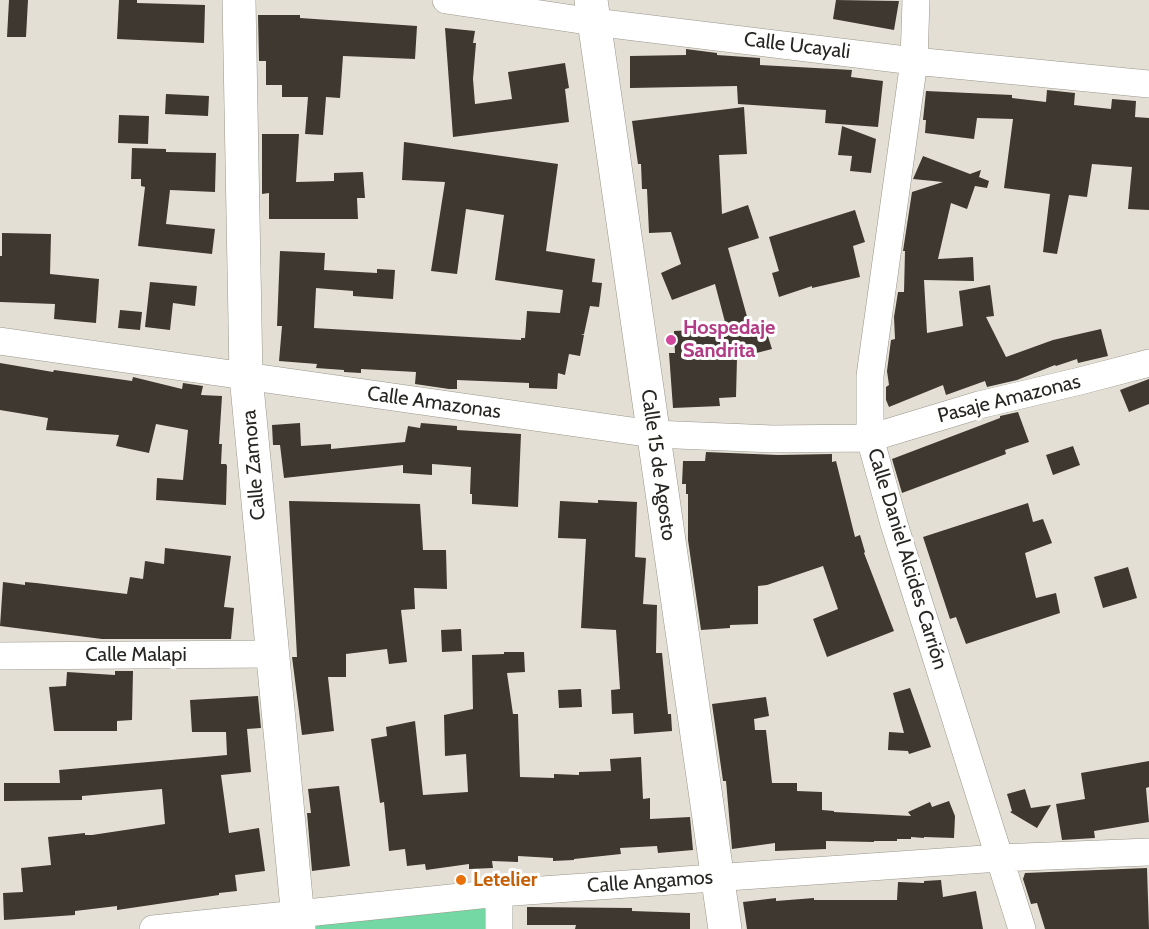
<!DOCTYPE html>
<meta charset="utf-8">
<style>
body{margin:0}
canvas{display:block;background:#e4dfd4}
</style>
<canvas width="1149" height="929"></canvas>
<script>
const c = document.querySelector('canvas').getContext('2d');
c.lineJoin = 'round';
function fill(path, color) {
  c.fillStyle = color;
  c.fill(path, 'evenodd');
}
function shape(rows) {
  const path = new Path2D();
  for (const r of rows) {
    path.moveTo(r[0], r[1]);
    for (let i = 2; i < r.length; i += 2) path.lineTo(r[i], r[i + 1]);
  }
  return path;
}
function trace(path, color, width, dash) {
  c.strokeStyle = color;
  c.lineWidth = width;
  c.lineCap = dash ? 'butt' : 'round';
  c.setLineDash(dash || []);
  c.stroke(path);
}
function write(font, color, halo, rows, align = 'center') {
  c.font = font + ' Cabin,sans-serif';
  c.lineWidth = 6;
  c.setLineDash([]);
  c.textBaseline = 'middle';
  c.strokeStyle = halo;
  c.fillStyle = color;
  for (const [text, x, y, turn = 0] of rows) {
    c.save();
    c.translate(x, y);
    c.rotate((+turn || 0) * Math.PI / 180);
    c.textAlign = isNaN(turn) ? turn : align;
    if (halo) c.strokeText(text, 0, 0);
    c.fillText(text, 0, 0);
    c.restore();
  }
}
fill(shape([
 [499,893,499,929,299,929,297,915]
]), '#74d8a5');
fill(shape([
 [9,0,28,0,26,37,7,37],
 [119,0,137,0,137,3,205,5,204,43,117,39],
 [836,0,899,1,894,30,833,19],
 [258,15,300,15,300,18,417,26,415,59,343,56,340,98,326,97,323,135,305,134,308,97,282,97,282,85,266,85,266,61,259,61],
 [445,28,475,31,473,43,476,43,473,79,475,104,512,99,508,72,565,63,569,88,565,89,569,122,453,137],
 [686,49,717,53,717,55,760,58,760,65,852,70,851,77,883,81,878,127,825,123,826,110,738,104,737,86,630,88,630,56,686,55],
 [1047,90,1075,93,1074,105,1111,109,1112,99,1136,101,1135,117,1149,118,1149,210,1128,209,1132,167,1092,164,1087,197,1069,195,1057,254,1043,252,1050,194,1004,188,1013,119,977,118,974,139,925,133,926,120,923,120,926,91,1012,95,1012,98,1046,102],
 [166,94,209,96,208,116,165,114],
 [744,107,747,154,719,155,722,214,748,205,759,238,728,248,751,331,765,327,772,349,737,358,736,397,719,398,720,406,673,408,669,353,675,353,674,331,696,330,725,322,715,284,672,300,661,273,681,264,671,232,649,233,647,189,642,189,641,164,638,164,632,121],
 [119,115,149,116,148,144,118,143],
 [842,126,876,139,871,173,850,171,852,156,838,155],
 [262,134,299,134,296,182,334,181,334,173,363,172,365,198,357,198,358,219,269,219,269,193,262,194],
 [404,142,558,164,546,251,595,259,592,282,602,283,599,307,590,306,584,334,581,335,584,335,580,356,569,354,565,375,558,373,557,389,529,388,529,383,457,380,457,389,449,389,415,384,416,372,361,369,361,373,344,372,344,370,316,368,317,364,279,361,282,326,277,326,280,251,325,253,324,270,377,273,377,269,395,270,393,299,353,296,353,291,316,288,314,328,521,340,521,338,525,338,527,311,560,313,563,290,495,280,504,215,466,209,457,274,431,271,445,182,402,180],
 [132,148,166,149,166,152,216,153,215,192,170,190,166,224,215,229,212,254,138,246,145,187,141,186,141,179,131,179],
 [923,156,970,174,981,170,979,177,989,181,987,188,975,186,967,209,951,203,938,259,973,257,974,281,924,280,927,333,963,326,959,291,990,285,994,316,986,317,1006,357,1053,340,1101,329,1108,356,1078,363,1077,359,1056,366,1055,365,1017,380,987,387,985,381,946,395,943,385,889,407,886,400,886,387,889,385,887,371,891,340,895,339,894,317,898,292,904,292,905,251,903,251,912,192,943,182,913,179],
 [855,210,865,242,853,246,860,277,812,288,812,286,779,297,772,273,779,271,769,237],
 [2,233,51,234,50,274,99,279,96,323,54,319,55,304,0,302,0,256,2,256],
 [150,282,197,286,195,306,173,303,170,330,145,327],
 [120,310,142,312,140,330,118,328],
 [0,363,53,372,54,370,132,381,133,377,182,389,183,383,203,386,201,395,222,396,219,444,222,444,221,464,226,464,227,466,226,505,156,500,157,478,183,480,188,430,156,424,149,453,116,446,119,435,46,430,48,418,0,410],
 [1149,379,1149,404,1129,412,1120,390],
 [1018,412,1029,442,1005,450,1006,454,902,493,892,459,1000,418,1000,416],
 [300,423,301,446,331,444,331,449,405,442,408,426,420,428,421,423,457,426,457,430,521,434,518,507,472,504,472,494,470,494,471,467,432,464,432,475,403,473,403,465,284,478,280,445,273,445,272,425],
 [1073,446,1080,465,1053,475,1046,455],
 [706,452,778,455,832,454,832,462,836,461,855,537,860,535,865,552,864,553,894,631,827,657,813,619,838,609,823,566,767,585,758,586,758,624,730,625,730,628,701,630,688,540,688,494,686,494,686,484,682,484,683,461,705,461],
 [598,500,637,502,635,557,646,558,643,604,657,605,656,653,662,653,668,714,671,714,672,731,634,734,633,713,612,714,611,690,620,689,616,630,581,628,586,539,558,538,560,501,598,503],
 [289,501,420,504,423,550,446,550,447,589,414,588,415,609,401,610,407,662,389,664,387,649,346,654,346,677,328,677,334,731,302,735,292,657,297,657],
 [1028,503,1033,522,1043,519,1052,543,1025,553,1036,598,1056,593,1060,613,966,644,956,617,950,619,923,537],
 [165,548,231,556,224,607,234,608,231,639,102,639,0,626,3,582,25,585,25,582,36,583,127,594,130,577,143,579,145,561,164,564],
 [1128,567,1137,598,1103,608,1094,577],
 [461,629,462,651,442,652,441,630],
 [504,652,524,652,525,672,507,673,513,714,518,714,520,777,554,778,554,774,579,775,579,772,611,771,610,759,641,757,643,799,650,798,650,819,690,817,693,850,658,853,657,846,620,848,621,854,574,859,574,860,553,861,553,858,518,856,518,862,492,861,493,868,469,869,469,864,426,870,425,864,407,866,405,849,389,851,384,802,380,803,371,739,387,736,386,727,415,721,423,795,468,792,466,754,445,756,444,715,473,709,472,655,504,654],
 [115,671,133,671,132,720,117,721,117,731,54,731,49,687,66,686,67,672,115,675],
 [910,688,931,747,909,754,908,751,888,750,889,732,904,733,893,693],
 [581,689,582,707,559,708,558,690],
 [258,696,261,728,247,729,251,772,221,775,229,833,259,828,265,871,235,875,237,891,219,893,219,895,117,910,117,906,75,911,75,915,4,920,3,893,23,892,21,868,51,865,48,837,85,833,85,835,92,835,165,824,162,789,82,796,82,800,4,801,4,783,60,783,59,770,227,755,226,732,192,732,190,700],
 [766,697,769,716,754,719,755,730,766,730,772,783,797,783,797,791,822,792,822,810,834,811,834,812,911,816,908,812,930,802,932,807,949,801,955,816,954,838,924,837,924,838,911,837,911,839,897,839,897,841,874,841,874,842,826,841,826,849,775,851,775,843,732,849,726,781,723,781,712,704],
 [1149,761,1149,787,1146,788,1149,822,1094,831,1095,838,1062,840,1056,804,1085,799,1081,773],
 [339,786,350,866,312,871,307,813,311,813,308,789],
 [1025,789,1031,808,1051,805,1037,828,1010,812,1012,811,1007,794],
 [1147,868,1149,929,1045,929,1037,903,1031,904,1023,879,1025,873],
 [941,880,943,897,976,891,983,929,747,929,743,902,776,898,776,901,814,898,814,900,897,900,898,882,924,883,924,881],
 [527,907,632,908,632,911,690,913,690,929,575,929,576,925,527,925]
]), '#3e3830');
const minor = shape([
 [446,0,594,22,914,61,1149,84],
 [916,0,914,61,870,376,870,438,894,524,1022,929],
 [0,341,653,434,773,439,870,438,979,405,1080,381,1149,363],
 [0,656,271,654],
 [499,893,499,929],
 [153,929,499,893,999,858,1149,852]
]);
const tertiary = shape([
 [239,0,246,376,299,929],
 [591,0,725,929]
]);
trace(minor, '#9a968b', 28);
trace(tertiary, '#9a968b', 34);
trace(minor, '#fff', 27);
trace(tertiary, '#fff', 33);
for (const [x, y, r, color] of [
 [671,340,6,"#d1479c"],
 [461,880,6,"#e8710a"]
]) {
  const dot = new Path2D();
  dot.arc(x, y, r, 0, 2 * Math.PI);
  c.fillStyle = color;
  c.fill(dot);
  trace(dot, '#fff', 2);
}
write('20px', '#282622', '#fff', [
 ["Calle Ucayali",797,46,7],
 ["Pasaje Amazonas",1009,399,-14],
 ["Calle Amazonas",434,403,8],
 ["Calle Zamora",254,465,-95],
 ["Calle 15 de Agosto",658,465,82],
 ["Calle Daniel Alcides Carrión",907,559,73],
 ["Calle Malapi",136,655],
 ["Calle Angamos",650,882,-4]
]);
write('bold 20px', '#b23c85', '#fff', [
 ["Hospedaje",683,328],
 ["Sandrita",683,351]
], 'left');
write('bold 20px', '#c56008', '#fff', [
 ["Letelier",473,880]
], 'left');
</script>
